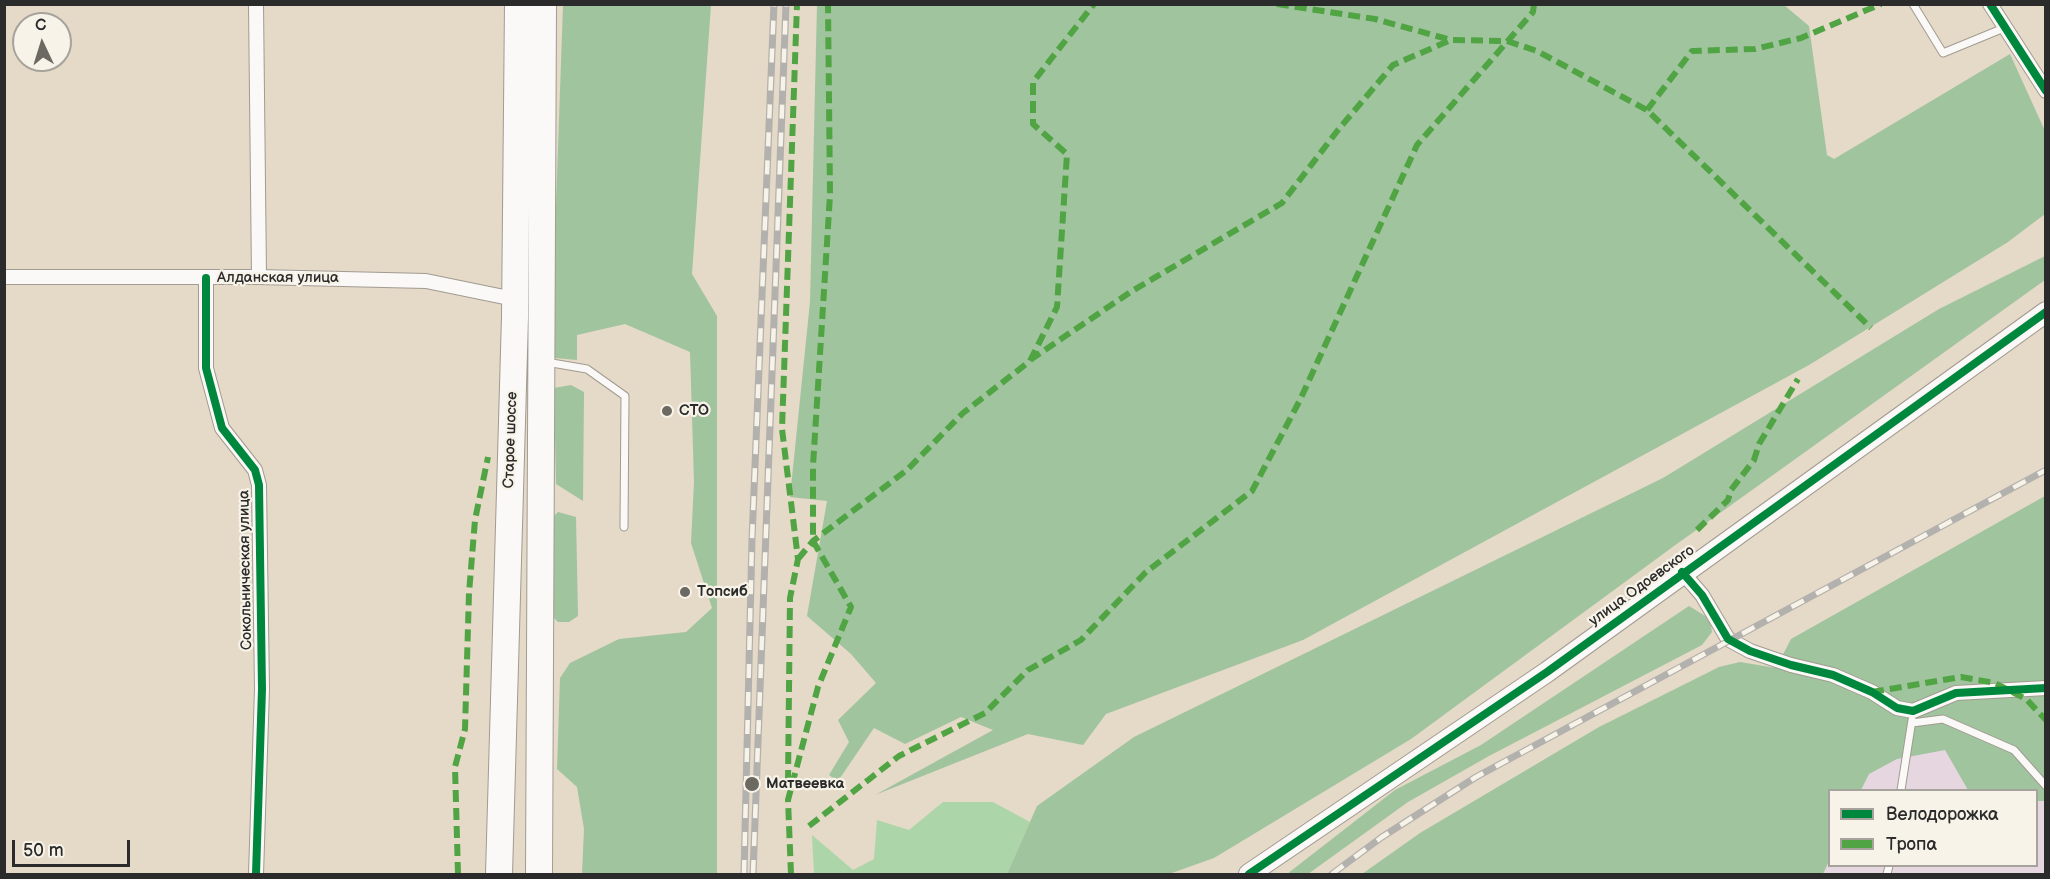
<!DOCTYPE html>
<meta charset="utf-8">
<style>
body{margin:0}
#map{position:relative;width:2050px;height:879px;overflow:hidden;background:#e5d9c8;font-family:"Balsamiq Sans",sans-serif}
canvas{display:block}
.frame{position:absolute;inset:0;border:6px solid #2b2b2b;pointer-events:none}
.legend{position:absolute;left:1828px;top:789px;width:210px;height:78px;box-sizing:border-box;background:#f7f3e8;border:2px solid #a5a39c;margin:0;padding:8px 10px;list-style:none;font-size:18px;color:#2b2b2b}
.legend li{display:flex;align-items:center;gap:12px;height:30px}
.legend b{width:30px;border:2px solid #a5a39c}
.north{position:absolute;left:12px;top:12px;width:60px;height:60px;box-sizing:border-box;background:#f7f3e8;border:2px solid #a5a39c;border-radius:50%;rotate:356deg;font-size:16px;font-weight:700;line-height:24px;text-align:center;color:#2b2b2b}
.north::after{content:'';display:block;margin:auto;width:21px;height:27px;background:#6c6862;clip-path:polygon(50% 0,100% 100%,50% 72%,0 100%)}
.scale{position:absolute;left:12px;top:840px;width:118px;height:27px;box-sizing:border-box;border:3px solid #2b2b2b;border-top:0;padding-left:8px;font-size:18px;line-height:21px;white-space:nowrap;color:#2b2b2b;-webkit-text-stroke:4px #f7f3e8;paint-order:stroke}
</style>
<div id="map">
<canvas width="2050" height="879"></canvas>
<div class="frame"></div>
<ul class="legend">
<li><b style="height:8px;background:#00873e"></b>Велодорожка</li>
<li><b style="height:8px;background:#51a443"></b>Тропа</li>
</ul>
<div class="north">С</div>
<div class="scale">50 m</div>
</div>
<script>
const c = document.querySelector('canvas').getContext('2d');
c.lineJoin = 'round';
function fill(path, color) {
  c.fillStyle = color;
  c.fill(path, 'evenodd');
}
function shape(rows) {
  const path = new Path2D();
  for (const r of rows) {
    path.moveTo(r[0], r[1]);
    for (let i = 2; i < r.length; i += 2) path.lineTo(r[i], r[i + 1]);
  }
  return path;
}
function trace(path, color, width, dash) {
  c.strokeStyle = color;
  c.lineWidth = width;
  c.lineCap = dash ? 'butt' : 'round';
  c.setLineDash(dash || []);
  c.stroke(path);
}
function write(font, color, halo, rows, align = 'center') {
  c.font = font + ' "Balsamiq Sans",sans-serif';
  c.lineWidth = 4.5;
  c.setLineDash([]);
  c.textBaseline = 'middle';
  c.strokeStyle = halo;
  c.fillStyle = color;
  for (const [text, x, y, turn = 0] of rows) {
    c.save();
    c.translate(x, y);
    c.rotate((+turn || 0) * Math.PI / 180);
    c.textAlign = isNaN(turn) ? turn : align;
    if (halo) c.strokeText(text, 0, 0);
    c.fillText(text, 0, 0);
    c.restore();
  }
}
fill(shape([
 [1893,724,2045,742,2045,874,1798,874,1829,824,1830,866,2036,866,2036,790,1851,790]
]), '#e5d6df');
fill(shape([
 [943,802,993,802,1030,822,1007,874,814,874,812,835,853,870,874,859,877,820,909,830]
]), '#add5aa');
fill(shape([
 [563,5,711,5,692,274,717,316,717,874,582,874,584,829,577,787,557,769,560,678,570,663,619,639,686,632,712,608,691,543,694,482,690,352,625,324,577,335,577,360,555,358,553,291],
 [1712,5,1784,5,1809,26,1827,155,1834,159,2010,54,2045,131,2045,214,2008,242,1809,365,1303,640,1106,714,1083,745,1028,734,875,795,993,730,961,717,905,744,874,728,838,781,829,775,849,742,838,720,876,683,851,654,807,616,827,501,790,497,810,302,817,5],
 [2045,256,2045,280,1674,546,1411,739,1214,858,1169,874,1007,874,1037,806,1134,737,1663,478,1939,309],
 [571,385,584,392,583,501,556,484,554,388],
 [2045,496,2045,801,2037,801,2036,790,1968,790,1945,750,1897,759,1869,774,1861,790,1830,790,1829,861,1823,874,1362,874,1420,833,1599,727,1719,667,1740,662,1776,668,1791,639],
 [558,512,576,517,578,616,569,622,558,622,553,617,554,516],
 [1689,606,1710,619,1712,632,1702,645,1489,756,1408,802,1308,874,1287,874,1395,790,1481,745]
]), '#a0c49e');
const lane = shape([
 [1913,4,1943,53,2004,28],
 [546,362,587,369,625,396,624,527],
 [1912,723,1943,719,2014,750,2046,786],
 [1901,790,1912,720],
 [1887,874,1889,866]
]);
const street = shape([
 [256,4,259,277],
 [1990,4,2046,91],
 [4,277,259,277,426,281,514,299],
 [206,278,206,368,222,428,255,470,259,485,262,689,256,874],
 [1682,572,1702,595,1728,639,1750,651,1791,665,1833,675,1872,692,1897,708,1913,711,1956,693,2046,688]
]);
const secondary = shape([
 [1249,874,1547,672,2046,312]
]);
const highway = shape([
 [499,874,515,317,518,4],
 [539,874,543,4]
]);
trace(lane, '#a19b91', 9);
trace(street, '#a19b91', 16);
trace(secondary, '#a19b91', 22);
trace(highway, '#a19b91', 28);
trace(lane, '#fbf9f7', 7);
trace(street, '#fbf9f7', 14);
trace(secondary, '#fbf9f7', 20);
trace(highway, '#fbf9f7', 26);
const rail = shape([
 [744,874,752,539,774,4],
 [753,874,786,4],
 [1332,874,1382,837,1476,777,2046,470]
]);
trace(rail, '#b3b1ae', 7);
trace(rail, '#f7f3e8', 4.5, [14]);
trace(shape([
 [1277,4,1375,19,1451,40,1507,41,1537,51,1647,110,1871,328],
 [1647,110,1692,51,1755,49,1801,38,1881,4],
 [1030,360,1132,291,1282,203,1338,130,1393,65,1451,40],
 [1697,530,1728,500,1731,490,1754,460,1759,444,1798,379],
 [798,559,813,541,907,470,963,413,1030,361,1057,307,1067,154,1033,124,1033,82,1094,4],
 [1872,692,1961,677,1995,683,2026,699,2046,720],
 [788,782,790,598,798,559,782,429,797,4],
 [809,826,899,756,985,713,1028,670,1081,640,1146,572,1252,491,1300,400,1417,145,1533,12,1534,4],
 [458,874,455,767,465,729,469,593,475,520,488,457],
 [791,874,788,800,818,687,851,607,813,541,813,466,830,195,828,4]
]), '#51a443', 6, [12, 6]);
trace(shape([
 [1990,4,2046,91],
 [206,278,206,368,222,428,255,470,259,485,262,689,256,874],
 [1682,572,1702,595,1728,639,1750,651,1791,665,1833,675,1872,692,1897,708,1913,711,1956,693,2046,688],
 [1249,874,1547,672,2046,312]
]), '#00873e', 8);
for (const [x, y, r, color] of [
 [667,411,6,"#6c6862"],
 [685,592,6,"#6c6862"],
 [752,784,8,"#6c6862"]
]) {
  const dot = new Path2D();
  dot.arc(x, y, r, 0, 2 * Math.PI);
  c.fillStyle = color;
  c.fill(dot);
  trace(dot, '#f7f3e8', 2);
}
write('15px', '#2b2b2b', '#f7f3e8', [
 ["Алданская улица",278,278],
 ["Старое шоссе",511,440,-88],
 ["Сокольническая улица",246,570,-91],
 ["улица Одоевского",1642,586,-36]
]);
write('bold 15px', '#2b2b2b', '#f7f3e8', [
 ["СТО",679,411],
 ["Топсиб",697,592],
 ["Матвеевка",766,784]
], 'left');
</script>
